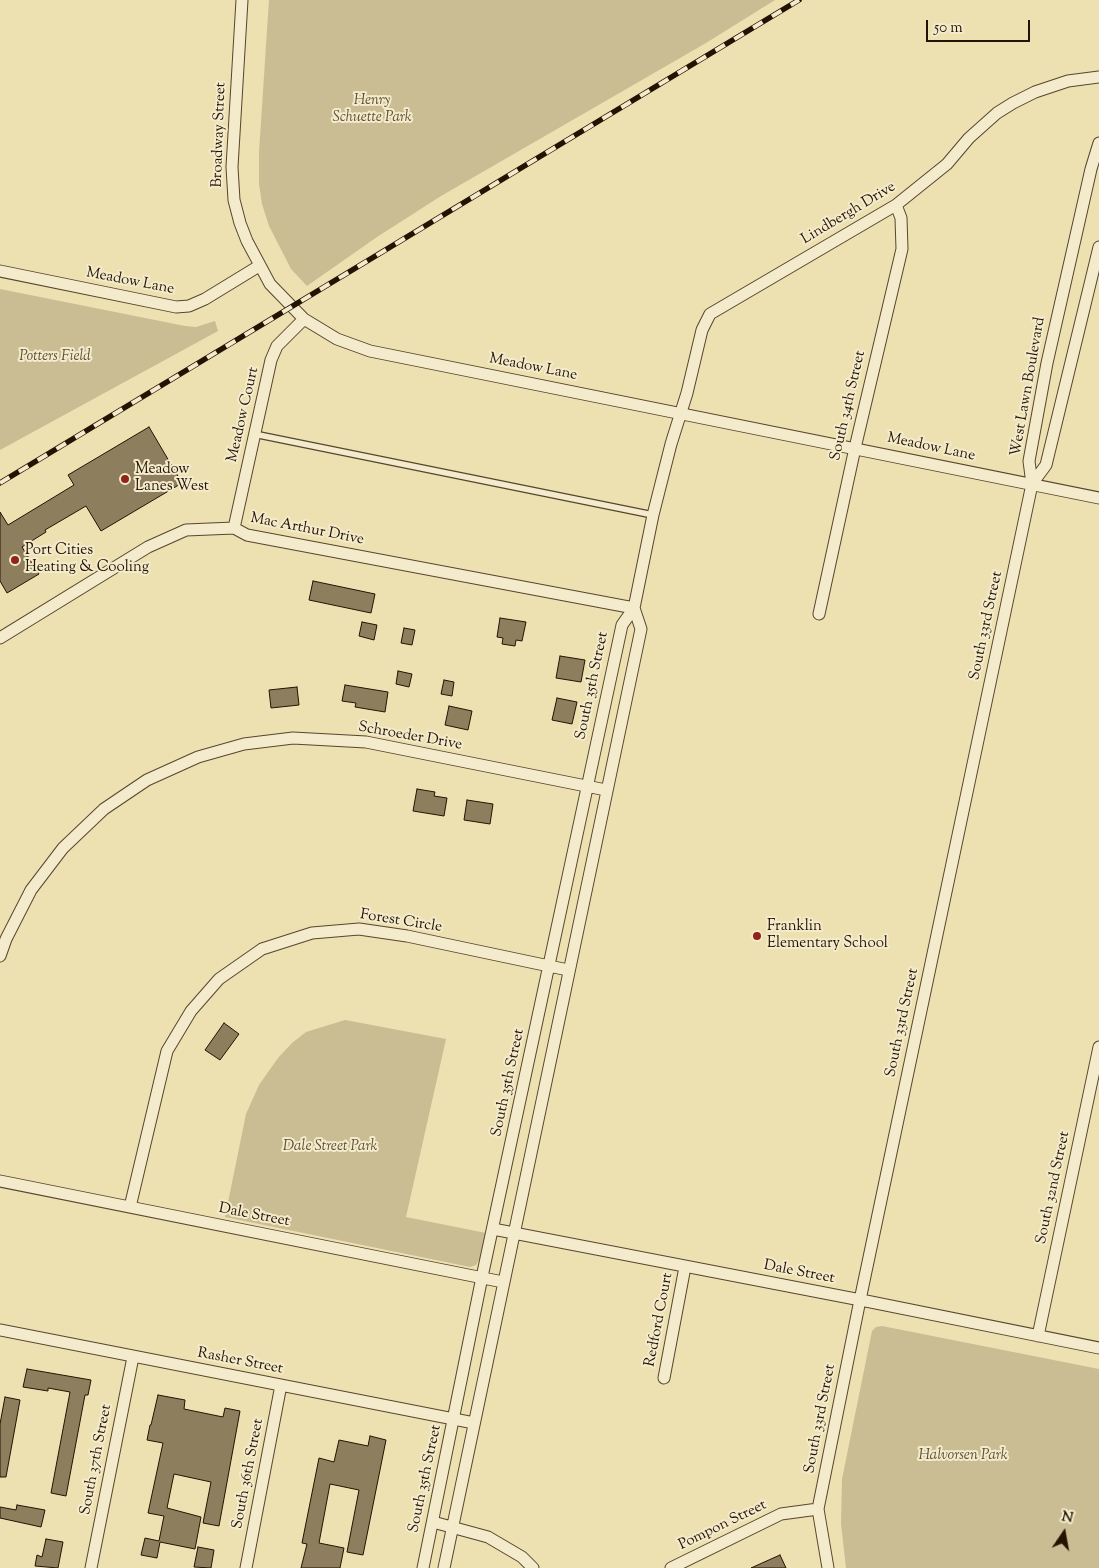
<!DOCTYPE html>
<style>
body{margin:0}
#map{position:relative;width:1099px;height:1568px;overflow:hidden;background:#ede0b1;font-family:"Sorts Mill Goudy",serif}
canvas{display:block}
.north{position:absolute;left:1039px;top:1508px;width:50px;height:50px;-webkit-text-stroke:4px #f3ebcc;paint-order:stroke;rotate:12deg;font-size:14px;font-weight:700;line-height:20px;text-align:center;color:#241303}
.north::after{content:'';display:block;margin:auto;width:18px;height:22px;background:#241303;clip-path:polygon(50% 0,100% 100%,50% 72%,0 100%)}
.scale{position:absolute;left:926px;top:20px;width:104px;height:22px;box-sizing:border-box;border:2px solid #241303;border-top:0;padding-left:6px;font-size:15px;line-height:18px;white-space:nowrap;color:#241303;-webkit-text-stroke:4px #f3ebcc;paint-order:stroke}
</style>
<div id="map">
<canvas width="1099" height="1568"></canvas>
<div class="north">N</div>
<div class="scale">50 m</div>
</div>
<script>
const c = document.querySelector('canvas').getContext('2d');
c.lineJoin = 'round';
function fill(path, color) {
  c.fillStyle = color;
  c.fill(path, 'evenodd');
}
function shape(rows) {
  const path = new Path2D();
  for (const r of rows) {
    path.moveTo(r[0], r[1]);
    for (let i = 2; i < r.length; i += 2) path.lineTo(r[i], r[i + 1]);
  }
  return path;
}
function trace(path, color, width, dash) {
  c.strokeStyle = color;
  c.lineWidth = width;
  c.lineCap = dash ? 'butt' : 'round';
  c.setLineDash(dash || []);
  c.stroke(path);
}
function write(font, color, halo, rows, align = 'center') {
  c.font = font + ' "Sorts Mill Goudy",serif';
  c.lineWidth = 4;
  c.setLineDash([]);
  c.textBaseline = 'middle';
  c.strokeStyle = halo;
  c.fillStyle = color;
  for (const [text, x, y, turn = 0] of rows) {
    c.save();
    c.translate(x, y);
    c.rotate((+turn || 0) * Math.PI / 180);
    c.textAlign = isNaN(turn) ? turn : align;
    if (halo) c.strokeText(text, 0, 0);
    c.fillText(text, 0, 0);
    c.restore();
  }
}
fill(shape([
 [269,0,775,0,706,43,441,196,377,237,307,286,291,269,269,226,262,204,259,184,259,152],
 [0,289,185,326,196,327,215,321,218,331,0,450],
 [345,1020,446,1039,406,1217,486,1233,480,1258,476,1265,470,1267,225,1217,246,1114,259,1085,278,1058,292,1043,306,1032],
 [882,1326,1099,1369,1099,1568,846,1568,841,1524,842,1479,872,1331,876,1327]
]), '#cbbd93');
const building = shape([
 [149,427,182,483,101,531,86,506,45,530,46,532,22,547,39,574,7,593,0,581,0,512,8,525,74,485,68,475,149,427],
 [313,581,375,594,371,613,309,600,313,581],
 [500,618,526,622,522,641,516,640,515,646,502,644,503,638,497,637,500,618],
 [362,622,377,625,374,640,359,636,362,622],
 [404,628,415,630,412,645,401,643,404,628],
 [560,656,585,660,581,682,556,678,560,656],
 [398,671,412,674,409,687,396,684,398,671],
 [444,680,454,682,452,696,441,694,444,680],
 [345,685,388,692,385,712,355,707,356,703,342,701,345,685],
 [297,687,299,705,271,708,269,690,297,687],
 [557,698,577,702,572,724,552,720,557,698],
 [449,706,472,711,468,730,445,725,449,706],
 [417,789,435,792,434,796,447,798,444,816,413,811,417,789],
 [467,800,493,804,490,824,464,820,467,800],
 [224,1023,239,1034,220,1060,205,1050,224,1023],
 [27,1369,91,1380,88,1395,85,1395,66,1496,51,1493,70,1392,48,1388,48,1391,23,1387,27,1369],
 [158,1395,185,1400,184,1409,223,1417,225,1408,240,1411,219,1526,203,1523,211,1482,174,1474,167,1508,201,1517,195,1549,160,1542,157,1558,141,1555,145,1538,159,1541,164,1516,148,1513,163,1443,147,1440,150,1425,151,1425,158,1395],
 [5,1397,20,1400,6,1477,0,1477,0,1424,5,1397],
 [370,1436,386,1440,363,1555,347,1552,359,1490,330,1484,319,1543,344,1548,340,1568,301,1568,307,1544,302,1543,319,1458,334,1462,339,1440,368,1446,370,1436],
 [17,1505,45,1510,41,1527,0,1518,0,1507,16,1510,17,1505],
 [46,1539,63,1542,58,1568,35,1566,37,1555,42,1557,46,1539],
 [198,1547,214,1550,211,1568,194,1567,198,1547],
 [780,1555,786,1568,751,1568,780,1555]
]);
fill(building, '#8d7e5d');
trace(building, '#241303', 1);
const lane = shape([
 [254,434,653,515]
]);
const street = shape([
 [242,0,232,167,234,200,240,223,247,241,270,284,304,319,337,339,370,351,1099,498],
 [0,271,176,307,189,306,205,299,259,266],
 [1032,484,1046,465,1099,247],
 [234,528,271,360,277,346,304,319],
 [819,614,855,448,902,249,901,218,896,205],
 [0,638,148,547,186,530,234,528,247,535,634,608],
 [0,956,6,939,31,890,63,848,104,809,147,780,198,757,244,744,293,738,366,742,606,790],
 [0,1181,503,1282],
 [130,1207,167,1051,191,1011,219,979,262,949,312,933,359,929,407,936,568,970],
 [493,1229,871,1302,1099,1348],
 [0,1330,474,1423],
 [1038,1336,1099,1047],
 [664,1378,685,1267],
 [433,1522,488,1537,522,1557,533,1568],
 [91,1568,133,1357],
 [246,1568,281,1385],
 [423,1568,482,1277,622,625,634,608,653,515,671,444,687,393,702,330,710,314,896,205,947,164,969,138,997,113,1013,103,1035,92,1068,81,1099,77],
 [444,1568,641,629,634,608],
 [671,1568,781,1514,818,1509],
 [828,1568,818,1509,860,1300,1032,484,1029,461,1047,363,1091,169,1099,143]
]);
trace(lane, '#56462e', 8);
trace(street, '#56462e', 13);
trace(lane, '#f3ebcc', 5.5);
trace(street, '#f3ebcc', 11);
const rail = shape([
 [0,483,799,0]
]);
trace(rail, '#241303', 5.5);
trace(rail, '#f3ebcc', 4, [11]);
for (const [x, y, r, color] of [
 [125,479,5,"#8f2418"],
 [15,560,5,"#8f2418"],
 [757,936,5,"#8f2418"]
]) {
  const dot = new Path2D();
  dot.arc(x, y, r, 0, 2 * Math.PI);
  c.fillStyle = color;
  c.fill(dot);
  trace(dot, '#f3ebcc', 2);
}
write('italic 15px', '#5e4e35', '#f3ebcc', [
 ["Henry",372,101],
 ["Schuette Park",372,118],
 ["Potters Field",55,357],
 ["Dale Street Park",330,1147],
 ["Halvorsen Park",963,1456]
]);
write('15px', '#241303', '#f3ebcc', [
 ["Broadway Street",220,135,-88],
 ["Lindbergh Drive",849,214,-31],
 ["Meadow Lane",130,282,11],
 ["Meadow Lane",533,368,11],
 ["West Lawn Boulevard",1029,387,-80],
 ["South 34th Street",849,406,-77],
 ["Meadow Court",244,415,-77],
 ["Meadow Lane",931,448,12],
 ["Mac Arthur Drive",307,530,11],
 ["South 33rd Street",987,626,-78],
 ["South 35th Street",593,686,-78],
 ["Schroeder Drive",410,737,10],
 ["Forest Circle",401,922,9],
 ["South 33rd Street",903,1023,-78],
 ["South 35th Street",509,1083,-78],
 ["South 32nd Street",1054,1188,-78],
 ["Dale Street",254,1216,11],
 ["Dale Street",799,1273,11],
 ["Redford Court",660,1320,-79],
 ["Rasher Street",240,1362,11],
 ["South 33rd Street",821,1419,-79],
 ["South 37th Street",97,1460,-79],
 ["South 36th Street",249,1474,-79],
 ["South 35th Street",426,1479,-78],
 ["Pompon Street",723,1526,-26]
]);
write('15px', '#241303', '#f3ebcc', [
 ["Meadow",135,470],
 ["Lanes West",135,487],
 ["Port Cities",25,551],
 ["Heating & Cooling",25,568],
 ["Franklin",767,927],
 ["Elementary School",767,944]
], 'left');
</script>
